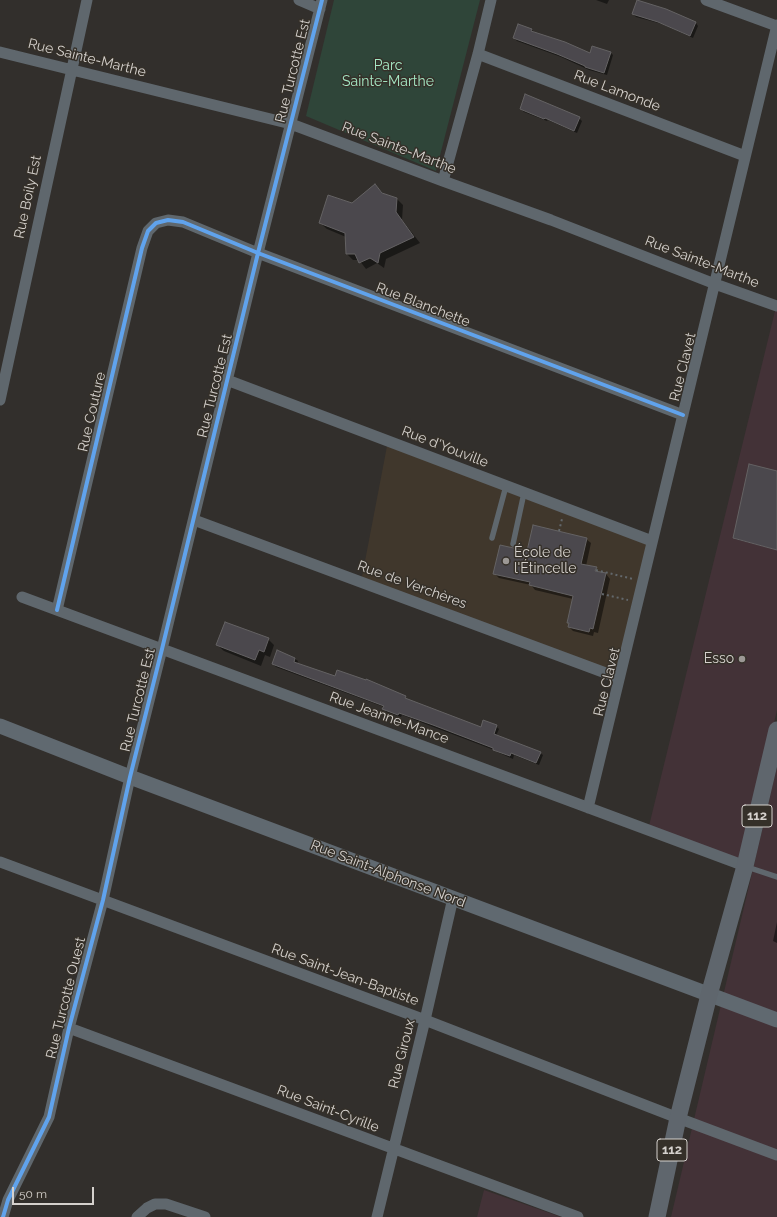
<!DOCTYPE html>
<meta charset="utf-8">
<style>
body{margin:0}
#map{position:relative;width:777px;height:1217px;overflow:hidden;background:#322f2c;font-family:Raleway,sans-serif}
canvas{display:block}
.scale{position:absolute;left:12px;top:1187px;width:82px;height:18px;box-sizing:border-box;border:2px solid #d5d1cd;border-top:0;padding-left:5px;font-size:12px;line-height:14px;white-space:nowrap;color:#d5d1cd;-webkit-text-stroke:3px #353029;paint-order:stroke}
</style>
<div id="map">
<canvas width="777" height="1217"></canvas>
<div class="scale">50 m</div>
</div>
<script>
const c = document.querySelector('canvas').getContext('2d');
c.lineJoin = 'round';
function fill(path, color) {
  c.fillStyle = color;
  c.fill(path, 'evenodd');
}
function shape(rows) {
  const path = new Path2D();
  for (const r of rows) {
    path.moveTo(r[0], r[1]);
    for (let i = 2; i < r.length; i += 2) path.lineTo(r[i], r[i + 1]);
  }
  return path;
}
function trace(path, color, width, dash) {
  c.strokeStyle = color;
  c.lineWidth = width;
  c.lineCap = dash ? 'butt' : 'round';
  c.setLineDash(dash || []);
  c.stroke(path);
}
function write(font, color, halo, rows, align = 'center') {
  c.font = font + ' Raleway,sans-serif';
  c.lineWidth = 3;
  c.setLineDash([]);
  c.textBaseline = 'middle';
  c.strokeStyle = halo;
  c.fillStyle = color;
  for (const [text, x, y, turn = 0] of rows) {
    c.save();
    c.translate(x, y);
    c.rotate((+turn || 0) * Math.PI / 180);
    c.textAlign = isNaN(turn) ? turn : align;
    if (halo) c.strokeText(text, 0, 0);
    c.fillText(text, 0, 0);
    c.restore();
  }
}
fill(shape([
 [777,303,777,710,741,865,648,830],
 [777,767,777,1217,671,1217],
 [484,1190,561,1217,477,1217]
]), '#433237');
fill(shape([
 [388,441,652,541,619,678,361,582]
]), '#40372c');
fill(shape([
 [334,0,480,0,436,171,306,116]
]), '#2f4539');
fill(shape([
 [596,0,609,0,607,4],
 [633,14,696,23,698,26,693,38,662,24,636,17],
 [531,29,534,32,590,54,610,52,613,55,607,75,589,70,561,57,517,41,514,38],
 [521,109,579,118,582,121,577,133,548,120,547,121,524,112],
 [375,185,384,194,397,199,403,205,402,220,420,243,386,259,384,268,377,263,366,269,359,260,353,260,347,254,346,237,327,229,320,223,352,204],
 [777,472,777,550,735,539,734,538],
 [586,539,591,543,586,566,596,568,600,573,606,574,610,579,598,633,594,632,593,636,573,631,569,627,569,624,568,622,573,599,535,590,531,585,499,578,494,573,527,552],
 [268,639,274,645,270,657,265,655,261,666,224,651,217,645],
 [295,659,298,661,297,664,336,677,405,697,408,700,482,728,496,726,499,729,496,736,540,753,543,755,539,765,514,755,513,759,497,752,494,750,436,728,402,715,401,717,386,712,384,709,384,707,276,667,273,664],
 [777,922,777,943,773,941]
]), '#0007');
const building = shape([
 [637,0,666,9,696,22,690,36,658,22,632,14,637,0],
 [518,24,532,29,531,31,565,42,590,53,592,46,611,52,604,73,585,67,585,66,557,54,513,38,518,24],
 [525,94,580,117,574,131,545,118,544,119,520,109,525,94],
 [375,184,382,193,397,198,396,212,414,237,380,253,378,263,370,258,359,263,355,254,346,254,345,233,319,223,328,195,352,203,375,184],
 [749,464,777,471,777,550,733,538,749,464],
 [533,525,587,538,581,564,597,567,595,571,606,573,593,629,590,628,589,632,568,627,569,623,567,623,573,596,529,585,530,582,493,574,500,545,527,551,533,525],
 [225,622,269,638,264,652,259,650,255,660,216,645,225,622],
 [277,650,295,658,294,662,335,676,337,670,366,680,366,679,406,696,405,698,481,727,483,720,497,725,494,734,541,752,536,763,511,753,510,756,493,750,493,748,433,725,399,713,398,715,382,709,384,706,272,664,277,650]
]);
fill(building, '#4b484d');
trace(building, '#646263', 1);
trace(shape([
 [559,531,562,519],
 [596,570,633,579],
 [602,594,628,600]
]), '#63686c', 2, [2, 3]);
trace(shape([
 [492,538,506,486],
 [513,544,524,493],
 [747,867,777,877]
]), '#5f676d', 5.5);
trace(shape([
 [299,0,320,9],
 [706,0,777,26],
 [0,52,291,124,443,181,551,220,715,284,777,306],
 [478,54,745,156],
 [443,181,478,54,491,0],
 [227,380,652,541],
 [0,400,87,0],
 [194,520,619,678],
 [22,597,745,866],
 [57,610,142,248,148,231,156,223,168,220,183,222,258,253,683,415],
 [588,808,777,25],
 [0,862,425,1020,678,1118,777,1155],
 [69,1028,578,1217],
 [3,1217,8,1200,49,1117,69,1028,103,900,130,777,162,649,258,253,322,0],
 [137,1217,147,1208,155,1204,166,1204,205,1217],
 [377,1217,425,1020,453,898]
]), '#5f676d', 11);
trace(shape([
 [0,726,130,777,777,1020]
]), '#606970', 15);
trace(shape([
 [657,1217,678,1118,709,995,745,866,777,730]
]), '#5f666d', 17);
trace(shape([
 [57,610,142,248,148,231,156,223,168,220,183,222,258,253,683,415],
 [3,1217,8,1200,49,1117,69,1028,103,900,130,777,162,649,258,253,322,0]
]), '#60a3ed', 4);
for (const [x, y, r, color] of [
 [506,561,4,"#9c9895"],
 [742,659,4,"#9c9895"]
]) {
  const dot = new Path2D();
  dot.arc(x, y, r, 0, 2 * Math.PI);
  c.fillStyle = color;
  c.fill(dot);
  trace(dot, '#353029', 1.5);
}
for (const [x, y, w] of [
 [757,816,30],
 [672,1150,30]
]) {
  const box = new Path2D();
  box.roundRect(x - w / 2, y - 11, w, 22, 3);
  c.fillStyle = '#353029';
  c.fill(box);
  trace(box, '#d5d1cd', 1);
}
write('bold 13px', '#d5d1cd', null, [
 ["112",757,816],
 ["112",672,1150]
]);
write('14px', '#d5d1cd', '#353029', [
 ["Rue Sainte-Marthe",87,58,14],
 ["Rue Turcotte Est",293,71,-76],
 ["Rue Lamonde",617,91,21],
 ["Rue Sainte-Marthe",399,148,21],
 ["Rue Boily Est",28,197,-78],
 ["Rue Sainte-Marthe",702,262,21],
 ["Rue Blanchette",423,305,21],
 ["Rue Clavet",683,367,-76],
 ["Rue Turcotte Est",215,386,-76],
 ["Rue Couture",92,412,-77],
 ["Rue d'Youville",445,447,21],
 ["Rue de Verchères",412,585,20],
 ["Rue Clavet",607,682,-76],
 ["Rue Turcotte Est",138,700,-76],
 ["Rue Jeanne-Mance",389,718,20],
 ["Rue Saint-Alphonse Nord",388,874,21],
 ["Rue Saint-Jean-Baptiste",345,975,20],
 ["Rue Turcotte Ouest",66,998,-76],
 ["Rue Giroux",402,1054,-76],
 ["Rue Saint-Cyrille",328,1109,21]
]);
write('14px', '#a5e9c5', '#353029', [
 ["Parc",388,66],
 ["Sainte-Marthe",388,82]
]);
write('14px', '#d5d1cd', '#353029', [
 ["École de",514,553],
 ["l'Étincelle",514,569],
 ["Esso",734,659,"right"]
], 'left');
</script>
